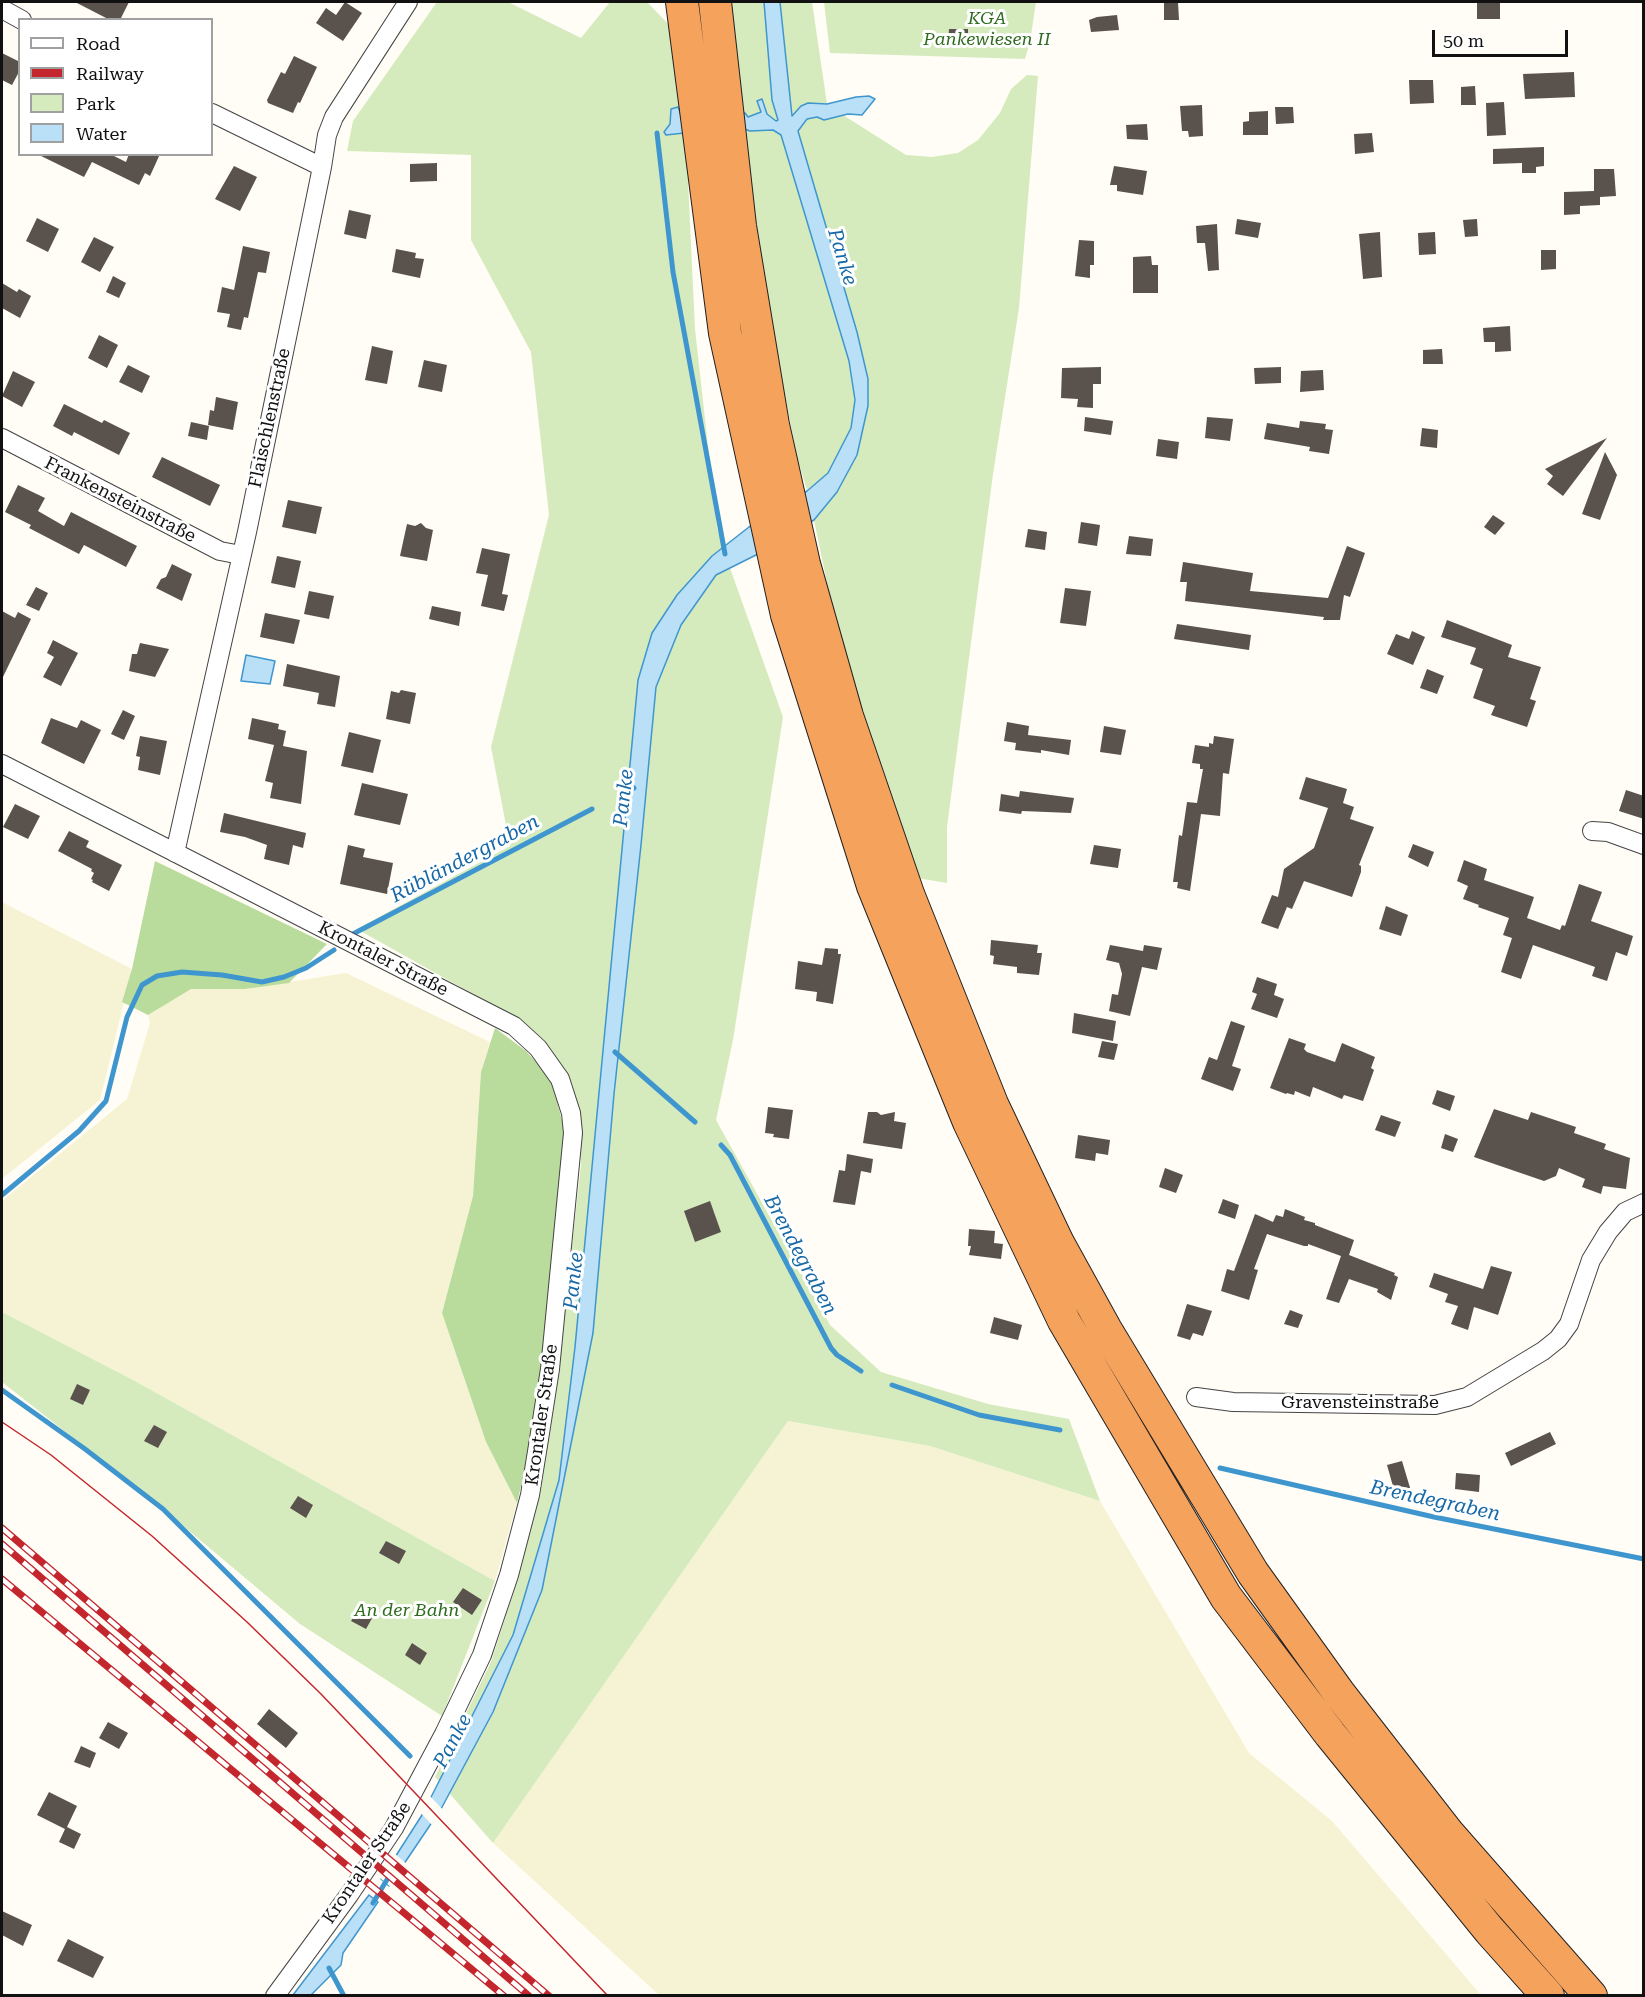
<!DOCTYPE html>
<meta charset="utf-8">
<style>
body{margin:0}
#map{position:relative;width:1645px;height:1997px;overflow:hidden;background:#fffdf5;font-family:"Roboto Serif",serif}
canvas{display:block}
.frame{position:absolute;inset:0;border:3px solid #111;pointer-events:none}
.legend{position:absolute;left:18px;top:18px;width:195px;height:138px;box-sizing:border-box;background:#fff;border:2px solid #a0a0a0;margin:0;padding:8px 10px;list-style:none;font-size:18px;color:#111}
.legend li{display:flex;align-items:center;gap:12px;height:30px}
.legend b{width:30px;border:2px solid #a0a0a0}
.scale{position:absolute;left:1432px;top:30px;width:136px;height:27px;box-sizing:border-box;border:3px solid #111;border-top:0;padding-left:8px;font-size:18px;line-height:21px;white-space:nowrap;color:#111;-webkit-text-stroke:4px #fff;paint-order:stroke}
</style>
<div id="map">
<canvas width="1645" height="1997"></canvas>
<div class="frame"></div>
<ul class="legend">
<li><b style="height:8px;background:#fff"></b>Road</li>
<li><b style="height:8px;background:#c4262e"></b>Railway</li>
<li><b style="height:16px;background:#d5ebbd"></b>Park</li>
<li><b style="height:16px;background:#b9e0f7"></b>Water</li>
</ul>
<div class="scale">50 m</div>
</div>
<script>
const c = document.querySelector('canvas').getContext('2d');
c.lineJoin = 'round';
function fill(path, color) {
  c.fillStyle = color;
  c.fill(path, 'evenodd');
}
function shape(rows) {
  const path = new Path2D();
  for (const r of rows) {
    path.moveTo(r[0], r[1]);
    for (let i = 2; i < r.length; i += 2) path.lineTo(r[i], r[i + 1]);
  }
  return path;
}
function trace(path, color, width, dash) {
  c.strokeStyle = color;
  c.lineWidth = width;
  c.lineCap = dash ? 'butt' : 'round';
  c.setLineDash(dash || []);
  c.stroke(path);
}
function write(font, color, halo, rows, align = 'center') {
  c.font = font + ' "Roboto Serif",serif';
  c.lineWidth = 6;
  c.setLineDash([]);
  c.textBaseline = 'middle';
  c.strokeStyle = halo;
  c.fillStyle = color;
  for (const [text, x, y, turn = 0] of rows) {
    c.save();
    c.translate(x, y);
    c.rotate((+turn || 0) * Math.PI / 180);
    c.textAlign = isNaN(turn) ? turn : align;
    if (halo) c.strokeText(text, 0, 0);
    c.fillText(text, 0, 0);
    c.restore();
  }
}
fill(shape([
 [2,902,132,969,100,1100,2,1179],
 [346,973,490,1042,481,1072,473,1196,442,1313,486,1442,517,1503,495,1581,133,1380,2,1312,2,1201,127,1099,150,1023,148,1015,190,989,245,989],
 [788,1421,930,1446,1100,1501,1249,1753,1332,1821,1481,1995,659,1995,493,1843]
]), '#f6f3d4');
fill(shape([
 [437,2,508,2,581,38,610,2,647,2,677,33,686,139,695,329,717,528,724,548,712,556,677,595,652,633,638,680,575,1347,559,1480,513,1635,439,1781,435,1777,491,1662,518,1578,539,1499,558,1370,581,1165,581,1120,563,1070,521,1021,357,929,510,846,491,747,549,515,531,352,471,240,471,155,347,151,353,121],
 [728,2,764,2,772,100,779,120,776,121,762,112,748,117,740,113],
 [780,2,812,2,827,104,808,103,801,106,792,117],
 [824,2,1036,2,1030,42,1025,59,830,53],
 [1027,75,1038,76,1019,308,993,474,947,827,947,883,917,878,873,750,836,626,814,520,837,492,868,406,797,131,807,119,817,117,824,120,843,115,906,155,932,157,958,153,978,140,1000,113,1011,89],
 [742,128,750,131,773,130,781,135,849,361,855,400,851,428,828,473,807,490,797,457,754,237],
 [730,568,783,717,733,1040,716,1120,830,1325,881,1372,988,1404,1069,1419,1100,1501,930,1446,788,1421,493,1843,449,1793,493,1712,542,1590,593,1333,614,1094,641,845,656,687,681,625,716,575],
 [2,1312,133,1380,495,1581,442,1716,300,1624,156,1503,2,1382]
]), '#d5ebbd');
fill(shape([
 [155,861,327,944,289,983,245,989,191,989,148,1015,122,1002,132,969],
 [495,1028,526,1051,551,1079,565,1132,554,1253,533,1435,517,1503,486,1442,442,1313,473,1196,481,1072]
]), '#b9dc9c');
const water = shape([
 [764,2,780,2,792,116,801,106,808,103,827,104,856,97,869,96,875,99,862,115,848,114,824,120,817,117,807,119,798,131,857,332,868,379,868,406,857,455,837,492,814,520,756,555,716,575,681,625,656,687,641,845,614,1094,593,1333,542,1590,493,1712,441,1809,389,1886,381,1879,422,1815,513,1635,559,1480,575,1347,638,680,652,633,677,595,712,556,749,527,807,491,828,473,851,428,855,400,849,361,781,135,773,130,750,131,739,127,666,135,664,132,670,124,671,109,678,107,682,117,745,113,748,117,761,112,757,101,762,99,767,114,776,121,778,120,772,100,764,2],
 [246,655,275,661,270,684,241,681,246,655],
 [369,1895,378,1902,343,1953,341,1965,311,1995,293,1995,369,1895]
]);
fill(water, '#b9e0f7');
trace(water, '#3f96cf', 1.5);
fill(shape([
 [428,1794,444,1811,433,1826,420,1812],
 [395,1854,408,1865,392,1888,379,1877]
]), '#fffdf5');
trace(shape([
 [657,133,673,272,725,554],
 [622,794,634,788],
 [351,935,592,809],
 [615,1052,695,1122],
 [721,1145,730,1155,831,1348,837,1355,861,1371],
 [2,1195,79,1131,106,1101,127,1017,142,985,157,976,182,972,222,975,262,982,284,977,306,968,334,950],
 [892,1385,979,1415,1060,1430],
 [2,1390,85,1449,163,1509,410,1756],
 [1220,1468,1434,1517,1644,1559],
 [373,1903,388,1878],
 [329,1968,344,1996]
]), '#3f96cf', 5);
fill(shape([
 [75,2,129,2,120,20,110,20],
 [345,2,362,13,343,41,316,23,326,8,336,15],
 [1164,2,1178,2,1179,20,1164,20],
 [1477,2,1500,2,1500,19,1477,19],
 [1117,15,1119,30,1091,32,1089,20,1097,17],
 [949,29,968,29,968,43,948,43],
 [2,53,20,62,20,70,12,85,2,80],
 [294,56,317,67,300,103,298,102,293,113,268,103,267,100,281,72,285,74],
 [1574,72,1575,97,1525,99,1523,74],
 [1409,80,1433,80,1434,103,1410,104],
 [1475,86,1476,105,1461,105,1461,87],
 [1504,102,1506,135,1487,136,1486,103],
 [1202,105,1203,136,1189,137,1188,131,1182,131,1180,106],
 [1275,107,1293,107,1294,123,1276,124],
 [1268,111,1268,135,1243,135,1243,122,1249,121,1249,112],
 [1147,124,1148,140,1127,139,1126,125],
 [1372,133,1374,152,1355,154,1354,134],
 [1544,147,1544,166,1536,167,1536,173,1522,173,1522,163,1493,164,1493,149],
 [37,154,110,154,126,162,129,154,160,154,150,176,145,173,139,185,92,162,84,177],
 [437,163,437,181,410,182,410,164],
 [234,166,257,177,240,211,215,199],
 [1114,166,1147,171,1143,195,1117,191,1117,185,1110,185],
 [1594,169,1614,169,1616,196,1600,197,1600,205,1580,206,1580,214,1564,215,1564,192,1594,191],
 [349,210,371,215,366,239,344,234],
 [37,218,59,229,48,252,26,241],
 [1237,219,1261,223,1258,238,1235,234],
 [1477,219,1478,236,1465,237,1463,220],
 [1217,224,1219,270,1208,271,1205,243,1197,243,1196,226],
 [1380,232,1382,277,1363,279,1359,234],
 [1435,232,1436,254,1419,255,1418,233],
 [94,237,114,247,100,272,81,262],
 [1079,240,1094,241,1094,265,1090,265,1090,278,1075,276],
 [243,246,270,252,266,273,258,272,248,318,244,317,241,330,227,327,230,314,217,312,222,287,234,290],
 [396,249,416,253,415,258,424,259,420,278,392,272],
 [1541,250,1556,250,1556,269,1541,270],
 [1151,256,1152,265,1158,265,1158,293,1133,293,1133,257],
 [113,276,126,283,119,298,106,292],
 [2,283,17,292,19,289,31,296,20,318,2,308],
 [1510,326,1511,351,1495,352,1495,342,1484,342,1483,328],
 [99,335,118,345,107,368,88,358],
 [372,346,393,351,387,384,365,380],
 [1442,349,1443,364,1423,364,1423,350],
 [424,360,447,365,442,392,418,387],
 [128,365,150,376,142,393,119,382],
 [1101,367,1101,384,1093,384,1093,408,1077,407,1078,399,1061,398,1062,368],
 [1281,367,1281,383,1255,384,1254,368],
 [1323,370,1324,390,1300,392,1301,371],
 [13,371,35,382,22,407,2,396],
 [216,397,238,402,233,430,208,425,210,410,214,411],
 [64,404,102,423,104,420,130,433,119,455,74,432,72,436,53,426],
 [1085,417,1113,421,1111,435,1084,431],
 [1207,417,1233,419,1230,441,1205,438],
 [1300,421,1326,424,1325,429,1333,430,1329,454,1309,451,1310,447,1264,439,1267,423,1299,428],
 [191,422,209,426,207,440,188,436],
 [1422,428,1438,430,1437,448,1420,446],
 [1607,438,1563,496,1547,484,1553,476,1545,469],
 [1158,439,1179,442,1177,459,1156,456],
 [1605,452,1617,475,1600,520,1582,514],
 [162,457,220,485,210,506,152,477],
 [18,485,45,498,38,511,64,526,71,512,137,546,126,567,84,545,79,554,29,528,31,525,5,512],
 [288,500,322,507,316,534,282,527],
 [1493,515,1505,523,1495,535,1484,527],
 [1081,522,1100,525,1097,546,1078,543],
 [421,523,426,528,433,530,427,561,400,556,407,524,415,526],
 [1028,529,1047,532,1045,550,1025,547],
 [1129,536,1153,539,1151,556,1126,554],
 [1347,546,1365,553,1350,597,1344,595,1340,620,1323,620,1324,617,1185,601,1187,582,1180,582,1183,562,1253,573,1250,591,1328,598],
 [482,548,510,554,502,594,508,595,504,611,481,606,488,575,476,573],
 [277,556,301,561,295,588,271,583],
 [172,564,192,574,182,601,156,588,161,579,166,577],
 [36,587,48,593,39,611,26,605],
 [1065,588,1091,591,1086,626,1060,623],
 [309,591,334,596,329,619,304,614],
 [432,606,461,612,459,626,429,619],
 [2,611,15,618,18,612,31,619,2,679],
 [265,613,300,620,294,644,260,637],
 [1447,620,1512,645,1508,657,1541,667,1530,699,1536,701,1527,727,1491,715,1495,706,1473,698,1483,669,1470,664,1476,648,1441,637],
 [1177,624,1251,635,1249,650,1174,639],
 [1412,631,1425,637,1413,665,1387,654,1396,634,1409,639],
 [53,640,78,653,61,686,43,677,54,657,47,653],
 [140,643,169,649,155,677,129,671,132,654,137,654],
 [287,664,340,676,335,707,317,704,319,693,283,686],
 [1427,669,1444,676,1437,694,1420,688],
 [401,690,416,693,410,724,386,719,391,691,399,693],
 [123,710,135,716,124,740,111,734],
 [51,718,77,728,81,720,101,730,84,764,41,743],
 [252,718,279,724,278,729,286,731,283,746,307,751,301,804,270,798,273,783,265,781,274,745,248,739],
 [1007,722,1029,726,1028,735,1071,740,1069,755,1041,750,1041,753,1015,750,1016,743,1004,741],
 [1104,726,1126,730,1121,755,1100,752],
 [349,732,381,740,373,773,341,766],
 [140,736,167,741,160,775,138,770,140,757,136,756],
 [1214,736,1234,739,1229,774,1223,773,1220,816,1201,814,1190,891,1177,888,1178,882,1173,882,1179,835,1182,836,1187,802,1197,803,1203,769,1200,769,1200,764,1192,763,1195,745,1209,747,1209,743,1213,744],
 [1306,777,1347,789,1343,803,1354,807,1350,819,1374,827,1359,865,1361,866,1361,872,1352,897,1304,881,1292,909,1287,907,1278,929,1261,923,1272,895,1278,897,1284,869,1314,848,1328,808,1299,799],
 [362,783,408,794,400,825,354,815],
 [1626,790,1644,796,1644,819,1619,811],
 [1020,791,1074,798,1071,813,1022,811,1021,814,999,811,1001,794,1019,797],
 [15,804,40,816,28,839,3,827],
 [224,813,306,833,303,848,293,845,289,865,264,859,267,845,245,837,220,832],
 [69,831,89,841,86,847,122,865,109,891,92,882,93,880,91,879,94,873,91,871,92,869,58,851],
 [1413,844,1434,852,1428,867,1408,857],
 [348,845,365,849,363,857,393,863,387,894,340,884],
 [1094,845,1121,849,1118,868,1090,864],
 [1464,860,1487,869,1484,880,1534,897,1527,918,1560,930,1562,925,1565,926,1579,884,1602,892,1591,921,1633,936,1627,956,1616,952,1607,981,1592,976,1595,967,1533,945,1521,979,1501,972,1512,938,1503,935,1509,918,1478,907,1479,905,1463,899,1468,886,1457,881],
 [1386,906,1408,915,1401,936,1379,929],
 [991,940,1038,945,1037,953,1042,953,1039,975,1017,973,1017,967,993,964,994,956,990,955],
 [1110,945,1143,951,1144,945,1162,948,1157,970,1142,967,1130,1016,1109,1011,1112,994,1118,995,1122,974,1119,963,1106,960],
 [825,948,838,949,838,954,841,954,833,1004,816,1001,817,992,795,989,798,961,822,965],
 [1257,977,1277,984,1274,995,1284,999,1277,1018,1251,1009,1257,994,1252,992],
 [1074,1013,1116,1021,1113,1041,1072,1033],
 [1231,1021,1245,1026,1232,1066,1241,1069,1233,1091,1201,1079,1209,1057,1217,1060],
 [1289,1038,1306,1044,1304,1049,1307,1052,1335,1062,1342,1043,1375,1057,1371,1068,1374,1070,1363,1101,1344,1095,1342,1099,1313,1087,1310,1097,1295,1091,1294,1095,1287,1093,1286,1094,1270,1088],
 [1102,1041,1118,1044,1114,1060,1098,1057],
 [1437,1090,1455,1096,1450,1111,1432,1104],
 [768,1107,793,1110,789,1139,773,1137,774,1134,765,1133],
 [1494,1109,1528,1120,1531,1112,1576,1127,1574,1133,1606,1144,1604,1149,1630,1158,1626,1189,1603,1186,1601,1194,1582,1187,1585,1179,1559,1168,1556,1176,1544,1181,1474,1157],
 [868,1112,877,1112,881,1115,895,1112,894,1121,906,1123,902,1149,863,1143],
 [1381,1115,1401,1122,1395,1137,1375,1130],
 [1445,1134,1458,1139,1453,1152,1441,1148],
 [1078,1135,1110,1140,1108,1155,1096,1153,1095,1161,1075,1158],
 [847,1154,873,1159,871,1173,861,1171,855,1205,833,1202,839,1170,845,1171],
 [1165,1168,1183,1175,1176,1193,1159,1187],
 [1223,1199,1239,1205,1235,1219,1218,1213],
 [710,1201,721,1232,695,1242,684,1211],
 [1285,1209,1305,1217,1304,1220,1315,1223,1315,1225,1354,1240,1349,1255,1395,1273,1394,1275,1398,1277,1391,1300,1377,1292,1378,1289,1349,1279,1339,1303,1326,1299,1341,1256,1308,1244,1308,1246,1304,1246,1267,1234,1254,1269,1258,1270,1249,1300,1221,1291,1227,1269,1234,1271,1255,1214,1273,1222,1276,1215,1283,1217],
 [969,1229,995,1231,994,1243,1003,1244,1001,1259,969,1255,971,1246,968,1246],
 [1491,1266,1512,1272,1498,1315,1474,1307,1468,1330,1451,1324,1458,1306,1445,1302,1448,1294,1429,1287,1434,1273,1483,1289],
 [1187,1304,1212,1311,1203,1336,1193,1333,1190,1340,1177,1336],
 [1290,1310,1303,1315,1298,1328,1284,1324],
 [994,1317,1022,1325,1018,1340,990,1333],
 [77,1384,90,1390,83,1405,70,1399],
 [154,1425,167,1432,158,1448,144,1441],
 [1550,1432,1556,1444,1511,1466,1505,1453],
 [1402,1461,1414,1501,1396,1497,1387,1465],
 [1456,1473,1480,1475,1479,1492,1455,1489],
 [298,1496,313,1505,306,1518,290,1508],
 [386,1541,406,1551,399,1564,379,1553],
 [463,1588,482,1600,472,1615,453,1602],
 [361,1604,375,1613,366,1629,351,1621],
 [412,1643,427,1653,420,1665,405,1655],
 [269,1709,298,1733,286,1748,257,1724],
 [108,1722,128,1733,119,1749,99,1738],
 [81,1746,96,1753,90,1768,74,1762],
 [49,1792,77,1806,67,1827,81,1834,74,1849,59,1842,65,1829,37,1815],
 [2,1911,32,1925,23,1946,2,1935],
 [68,1939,104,1957,93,1978,57,1961]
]), '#5a524d');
const street = shape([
 [2,9,22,20],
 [212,113,322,167],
 [2,438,220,551,241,555],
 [2,764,514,1026,538,1048,560,1079,571,1113,573,1133,550,1369,540,1433,530,1495,509,1575,489,1634,482,1655,444,1734,394,1828,349,1895,275,1996],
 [1592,831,1608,832,1644,845],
 [175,853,247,532,322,167,327,135,334,117,408,2],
 [1196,1397,1233,1402,1435,1405,1467,1397,1543,1351,1558,1339,1569,1324,1591,1260,1608,1232,1625,1212,1644,1203]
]);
const highway = shape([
 [682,2,725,333,787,615,873,886,969,1122,1064,1321,1226,1597,1330,1734,1490,1931,1548,1996],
 [715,2,740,226,773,425,804,564,847,716,908,894,992,1104,1058,1243,1106,1330,1253,1573,1339,1693,1448,1833,1591,1996]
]);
trace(street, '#444', 20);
trace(highway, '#222', 34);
trace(street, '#fff', 18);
trace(highway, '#f5a25d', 32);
trace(shape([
 [2,1422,51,1455,152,1536,247,1622,321,1694,608,1996]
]), '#c4262e', 1.5);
const rail = shape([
 [2,1528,549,1996],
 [2,1544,529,1996],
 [2,1579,504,1996]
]);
trace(rail, '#c4262e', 7);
trace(rail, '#fff', 4.5, [14]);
write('italic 18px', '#2f6b1f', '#fff', [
 ["KGA",987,19],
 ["Pankewiesen II",987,40],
 ["An der Bahn",407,1611]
]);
write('18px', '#111', '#fff', [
 ["Flaischlenstraße",270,418,-78],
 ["Frankensteinstraße",120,500,27],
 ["Krontaler Straße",383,959,27],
 ["Gravensteinstraße",1360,1403],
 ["Krontaler Straße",542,1415,-82],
 ["Krontaler Straße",367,1863,-56]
]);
write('italic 20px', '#1768a6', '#fff', [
 ["Panke",842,257,73],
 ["Panke",624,798,-84],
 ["Rübländergraben",465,859,-28],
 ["Brendegraben",800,1255,62],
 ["Panke",574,1281,-84],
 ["Brendegraben",1435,1501,12],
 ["Panke",453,1741,-62]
]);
</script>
